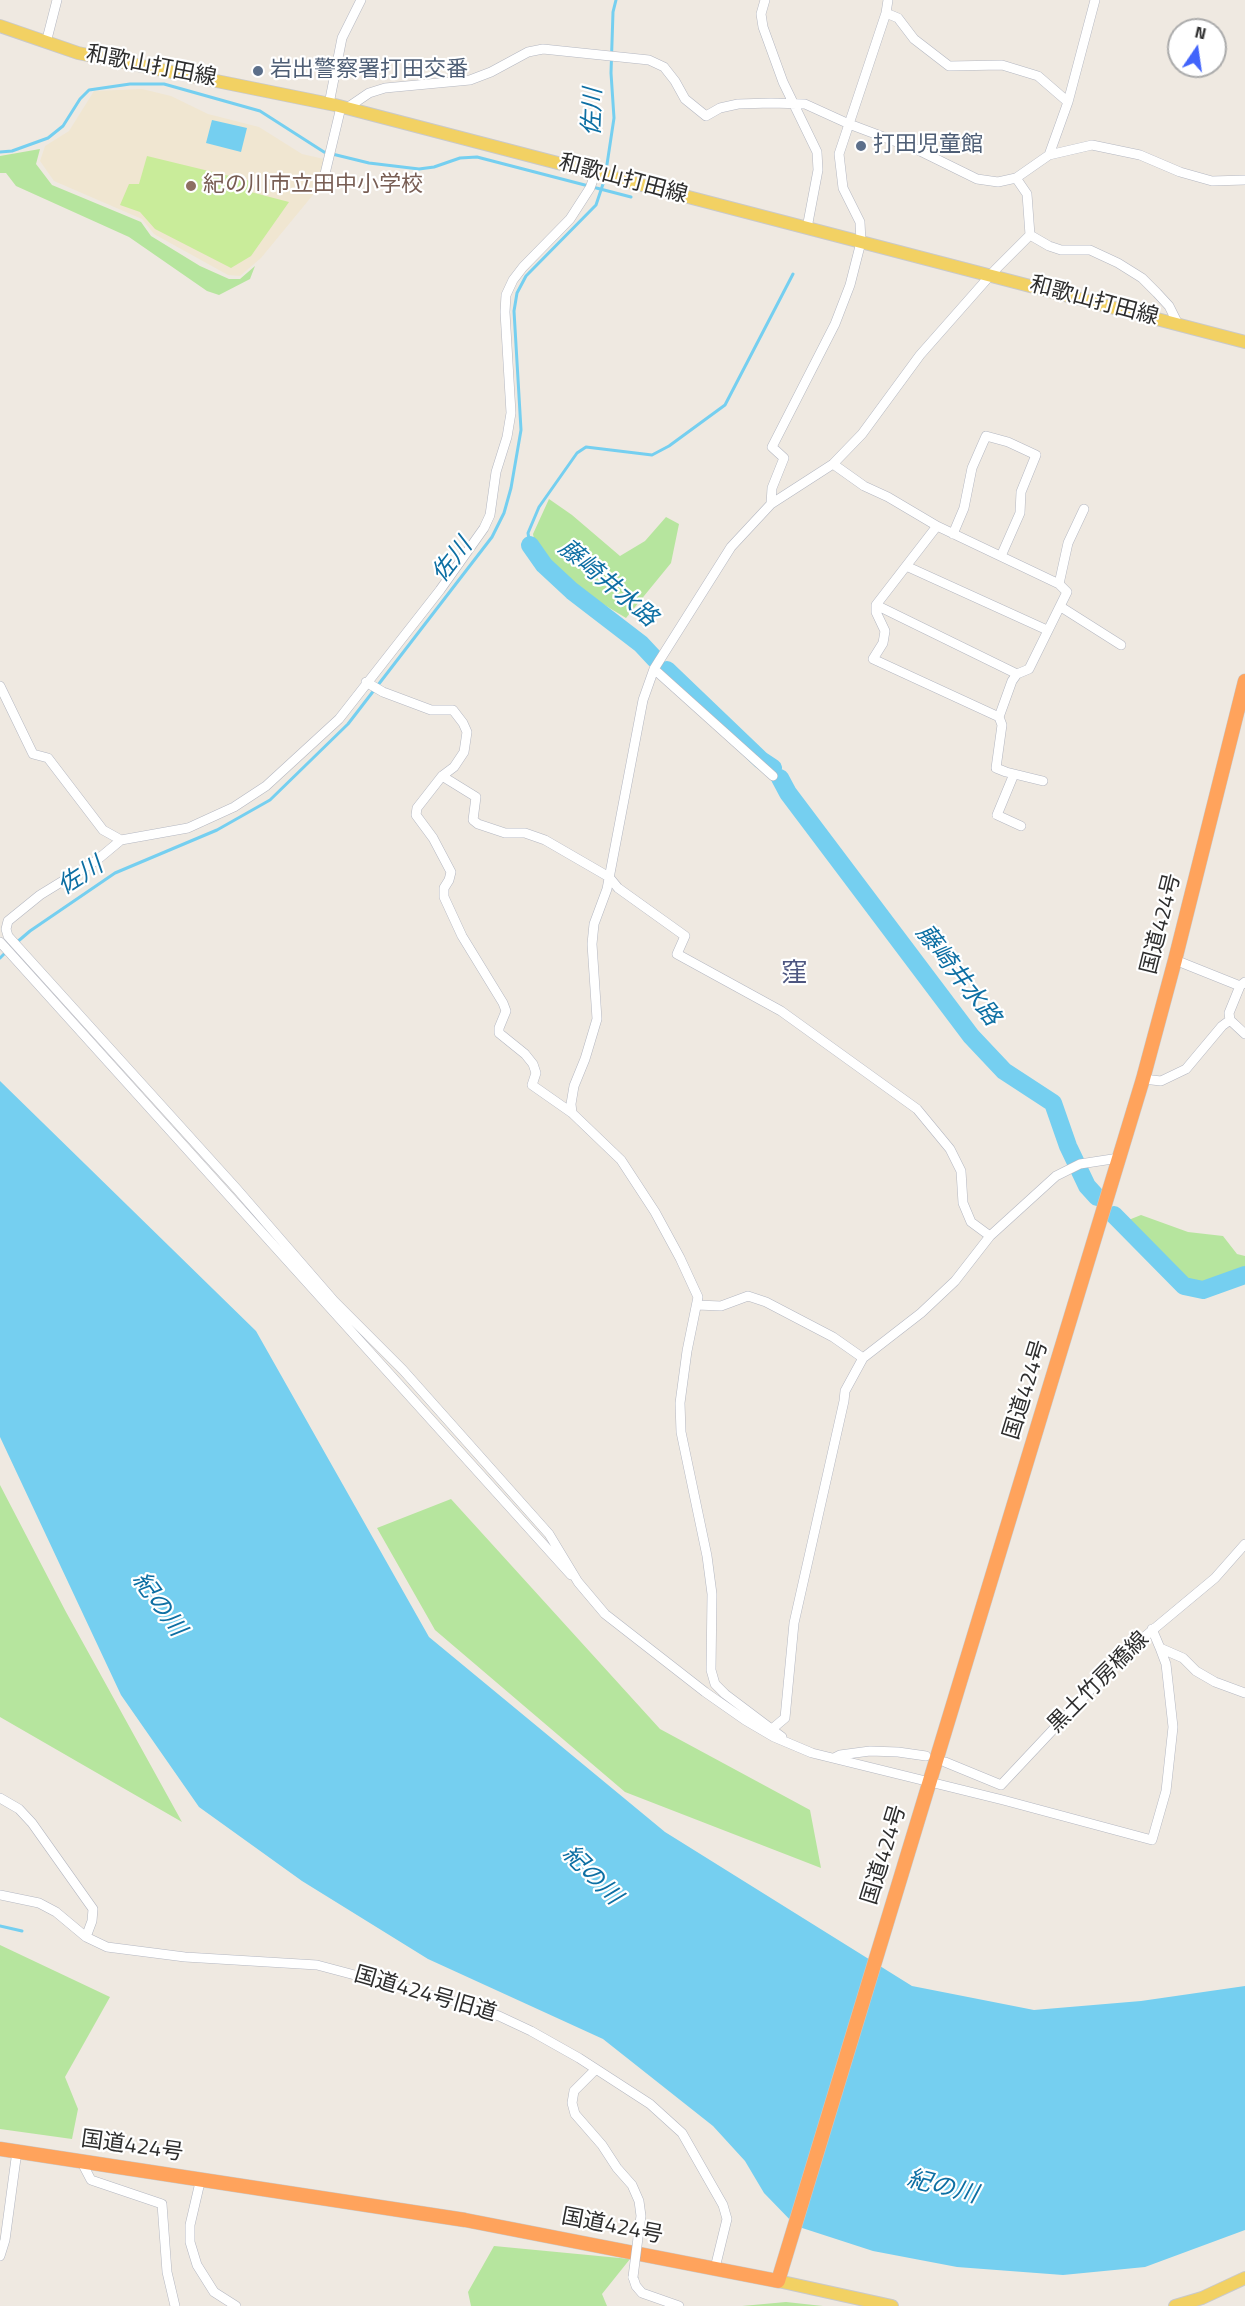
<!DOCTYPE html>
<meta charset="utf-8">
<style>
body{margin:0}
#map{position:relative;width:1245px;height:2306px;overflow:hidden;background:#efe9e1;font-family:"Titillium Web",sans-serif}
canvas{display:block}
.north{position:absolute;left:1167px;top:18px;width:60px;height:60px;box-sizing:border-box;background:#fff;border:2px solid #ababab;border-radius:50%;rotate:13deg;font-size:16px;font-weight:700;line-height:24px;text-align:center;color:#2e2e2e}
.north::after{content:'';display:block;margin:auto;width:21px;height:27px;background:#4264fb;clip-path:polygon(50% 0,100% 100%,50% 72%,0 100%)}
</style>
<div id="map">
<canvas width="1245" height="2306"></canvas>
<div class="north">N</div>
</div>
<script>
const c = document.querySelector('canvas').getContext('2d');
c.lineJoin = 'round';
function fill(path, color) {
  c.fillStyle = color;
  c.fill(path, 'evenodd');
}
function shape(rows) {
  const path = new Path2D();
  for (const r of rows) {
    path.moveTo(r[0], r[1]);
    for (let i = 2; i < r.length; i += 2) path.lineTo(r[i], r[i + 1]);
  }
  return path;
}
function trace(path, color, width, dash) {
  c.strokeStyle = color;
  c.lineWidth = width;
  c.lineCap = dash ? 'butt' : 'round';
  c.setLineDash(dash || []);
  c.stroke(path);
}
function write(font, color, halo, rows, align = 'center') {
  c.font = font + ' "Titillium Web","Noto Sans JP",sans-serif';
  c.lineWidth = 4.5;
  c.setLineDash([]);
  c.textBaseline = 'middle';
  c.strokeStyle = halo;
  c.fillStyle = color;
  for (const [text, x, y, turn = 0] of rows) {
    c.save();
    c.translate(x, y);
    c.rotate((+turn || 0) * Math.PI / 180);
    c.textAlign = isNaN(turn) ? turn : align;
    if (halo) c.strokeText(text, 0, 0);
    c.fillText(text, 0, 0);
    c.restore();
  }
}
fill(shape([
 [142,89,171,96,208,114,259,127,302,154,324,159,317,190,261,258,240,276,228,275,154,234,142,219,54,181,40,161,45,146,69,131,94,91]
]), '#f0e6d1');
fill(shape([
 [40,149,36,164,52,185,141,222,151,236,200,266,229,279,240,279,255,266,250,279,219,295,207,291,129,237,16,186,6,173,0,173,0,156],
 [549,499,572,515,620,556,645,541,666,517,679,524,671,563,626,618,578,589,536,549,533,534],
 [1141,1215,1188,1232,1223,1236,1237,1254,1245,1256,1245,1269,1206,1283,1189,1282,1180,1277,1126,1221],
 [0,1485,66,1612,182,1822,0,1717],
 [451,1499,660,1729,810,1810,821,1868,625,1792,435,1630,377,1528],
 [0,1945,110,1997,65,2077,78,2109,72,2139,0,2129],
 [494,2246,630,2259,602,2294,607,2306,471,2306,468,2292],
 [786,2302,823,2306,742,2306]
]), '#b6e59e');
fill(shape([
 [147,156,250,181,247,191,289,202,251,256,231,268,155,229,140,212,120,205,129,184,139,184]
]), '#c9ec9a');
fill(shape([
 [212,120,247,128,241,152,206,143],
 [0,1081,256,1331,429,1637,665,1832,912,1986,1034,2010,1141,2001,1245,1986,1245,2230,1145,2267,1063,2275,957,2267,873,2251,796,2226,764,2193,745,2161,713,2126,603,2039,428,1959,302,1881,199,1807,121,1695,0,1437]
]), '#75cff0');
trace(shape([
 [0,152,12,151,48,138,63,126,80,99,89,90,130,84,164,84,260,111,324,152,369,163,419,169,434,167,460,158,477,157,631,197],
 [606,171,614,118,611,73,613,12,616,0],
 [530,545,528,533,539,507,577,453,586,447,652,455,669,446,725,405,793,274],
 [16,943,30,931,115,873,217,830,270,800,348,724,492,537,504,513,511,488,521,430,514,311,517,293,526,276,596,205,605,178],
 [0,958,7,951],
 [0,1926,22,1931]
]), '#75cff0', 3);
trace(shape([
 [530,545,544,565,572,591,641,644,655,659],
 [667,670,761,760,773,768],
 [780,778,788,793,971,1036,1004,1071,1053,1103,1068,1146,1087,1186,1097,1197],
 [1114,1215,1184,1286,1203,1290,1245,1275]
]), '#75cff0', 18);
const minor = shape([
 [765,0,761,14,763,27,783,82,817,152,818,170,807,228],
 [886,13,898,18,914,39,949,66,1002,65,1038,76,1068,102],
 [46,43,57,0],
 [329,104,342,38,361,0],
 [347,108,369,93,385,88,470,80,491,72,528,52,543,49,649,60,664,67,675,81,685,99,706,116,720,108,738,104,771,103,805,104,849,124,918,150,977,179,998,182,1016,178,1049,155,1092,145,1140,155,1180,172,1212,181,1245,180],
 [1049,155,1068,102,1095,0],
 [596,172,590,188,570,219,523,267,513,280,506,295,505,312,511,413,507,437,496,472,490,515,484,528,440,590,339,719,266,786,234,807,188,828,121,840,97,860,40,895,8,921,6,929,8,936,236,1188,334,1301,403,1370,549,1534,578,1582,605,1614,705,1692,745,1720,774,1737,812,1753,1003,1800,1152,1840,1166,1791,1173,1727,1166,1664,1160,1648],
 [323,182,341,107],
 [1030,235,1049,246,1061,250,1090,250,1118,263,1142,278,1157,293,1169,306,1178,324],
 [833,464,864,486,888,497,937,526],
 [771,504,772,488,784,458,772,447,835,324,850,285,861,242,860,222,843,188,839,154,886,13,888,0],
 [937,526,1059,584,1067,592,1029,669,1017,674,876,605,937,526],
 [953,534,964,508,972,468,986,436,1008,442,1036,455,1021,492,1020,513,1001,556],
 [906,566,1047,630],
 [1059,584,1068,543,1084,509],
 [876,605,876,612,885,631,883,643,873,659,999,717],
 [1061,607,1121,645],
 [654,669,773,776],
 [1017,674,1012,681,999,717,1002,725,996,768,1006,772,1043,781],
 [366,682,383,692,431,710,453,710,463,723,467,732,464,752,454,767,442,776,417,808,416,815,433,838,451,872,449,880,444,888,444,897,462,936,503,1003,506,1011,499,1028,499,1033,525,1054,533,1064,536,1073,532,1085,572,1113,621,1160,655,1212,680,1258,698,1297,687,1351,680,1403,681,1432,707,1556,712,1594,711,1670,715,1684,725,1694,782,1737],
 [0,686,33,754,48,758,103,830,121,840],
 [1014,774,997,815,1021,826],
 [442,776,476,797,473,820,478,824,505,833,525,833,545,840,609,877,618,888,685,936,677,954,781,1011,917,1109,950,1149,961,1171,963,1203,971,1222,990,1236],
 [0,942,571,1575],
 [1175,960,1240,986],
 [1245,982,1240,986,1229,1013,1230,1020,1245,1034],
 [1143,1079,1161,1081,1186,1069,1222,1026,1230,1020],
 [572,1113,571,1104,574,1086,585,1059,597,1019,592,944,594,924,607,889,643,700,654,669,731,547,771,504,833,464,862,434,920,355,995,270,1030,235,1027,194,1016,178],
 [697,1305,721,1306,748,1296,766,1302,833,1337,863,1358],
 [1152,1629,1160,1648,1183,1658,1196,1671,1215,1682,1245,1693],
 [772,1729,785,1718,794,1623,844,1401,845,1391,863,1358,921,1313,955,1281,990,1236,1056,1176,1080,1164,1119,1158],
 [834,1758,840,1755,870,1751,898,1752,926,1756],
 [945,1762,1001,1785],
 [1001,1785,1125,1653,1215,1578,1245,1544],
 [0,1798,19,1809,32,1823,93,1909,92,1921,86,1937],
 [0,1895,39,1903,56,1912,86,1937,107,1947,185,1957,317,1965,464,2004,499,2016,531,2031,579,2058,650,2104,682,2133,723,2205,727,2219,715,2268],
 [596,2069,574,2091,572,2103,575,2114,602,2145,617,2168,632,2185,639,2201,641,2216,639,2230],
 [81,2161,91,2180,162,2204,167,2272,175,2306],
 [201,2178,190,2225,190,2242,197,2265,214,2292,236,2306],
 [0,2256,5,2240,17,2151],
 [633,2277,636,2286,642,2293,679,2306]
]);
const major = shape([
 [0,26,78,53,335,105,1245,342],
 [778,2281,892,2306],
 [1175,2306,1202,2298,1245,2278]
]);
const highway = shape([
 [0,2149,465,2220,778,2281,1143,1079,1175,960,1245,681]
]);
trace(minor, '#b4b7c1', 10);
trace(major, '#c9c9c9', 14);
trace(highway, '#c9c9c9', 15);
trace(minor, '#fff', 9);
trace(major, '#f2d163', 12);
trace(highway, '#ffa35c', 14);
const minorBridge = shape([
 [633,2277,639,2230]
]);
trace(minorBridge, '#b4b7c1', 10, []);
trace(minorBridge, '#fff', 9);
for (const [x, y, r, color] of [
 [258,71,6,"#5c6f8a"],
 [861,146,6,"#5c6f8a"],
 [191,186,6,"#8d6e63"]
]) {
  const dot = new Path2D();
  dot.arc(x, y, r, 0, 2 * Math.PI);
  c.fillStyle = color;
  c.fill(dot);
  trace(dot, '#fff', 2);
}
write('22px', '#2e2e2e', '#fff', [
 ["和歌山打田線",151,67,11],
 ["和歌山打田線",623,180,15],
 ["和歌山打田線",1094,302,15],
 ["国道424号",1162,924,-76],
 ["国道424号",1027,1390,-73],
 ["黒土竹房橋線",1099,1683,-45],
 ["国道424号",885,1855,-73],
 ["国道424号旧道",425,1995,16],
 ["国道424号",132,2147,8],
 ["国道424号",612,2227,11]
]);
write('22px', '#4e5e75', '#fff', [
 ["岩出警察署打田交番",270,71],
 ["打田児童館",873,146]
], 'left');
write('22px', '#785e54', '#fff', [
 ["紀の川市立田中小学校",203,186]
], 'left');
write('italic 24px', '#0d6fa3', '#fff', [
 ["佐川",594,112,-88],
 ["佐川",453,561,-52],
 ["藤崎井水路",607,584,40],
 ["佐川",81,877,-33],
 ["藤崎井水路",957,976,52],
 ["紀の川",158,1605,54],
 ["紀の川",591,1876,45],
 ["紀の川",942,2188,14]
]);
write('26px', '#4d5680', '#fff', [
 ["窪",794,975]
]);
</script>
